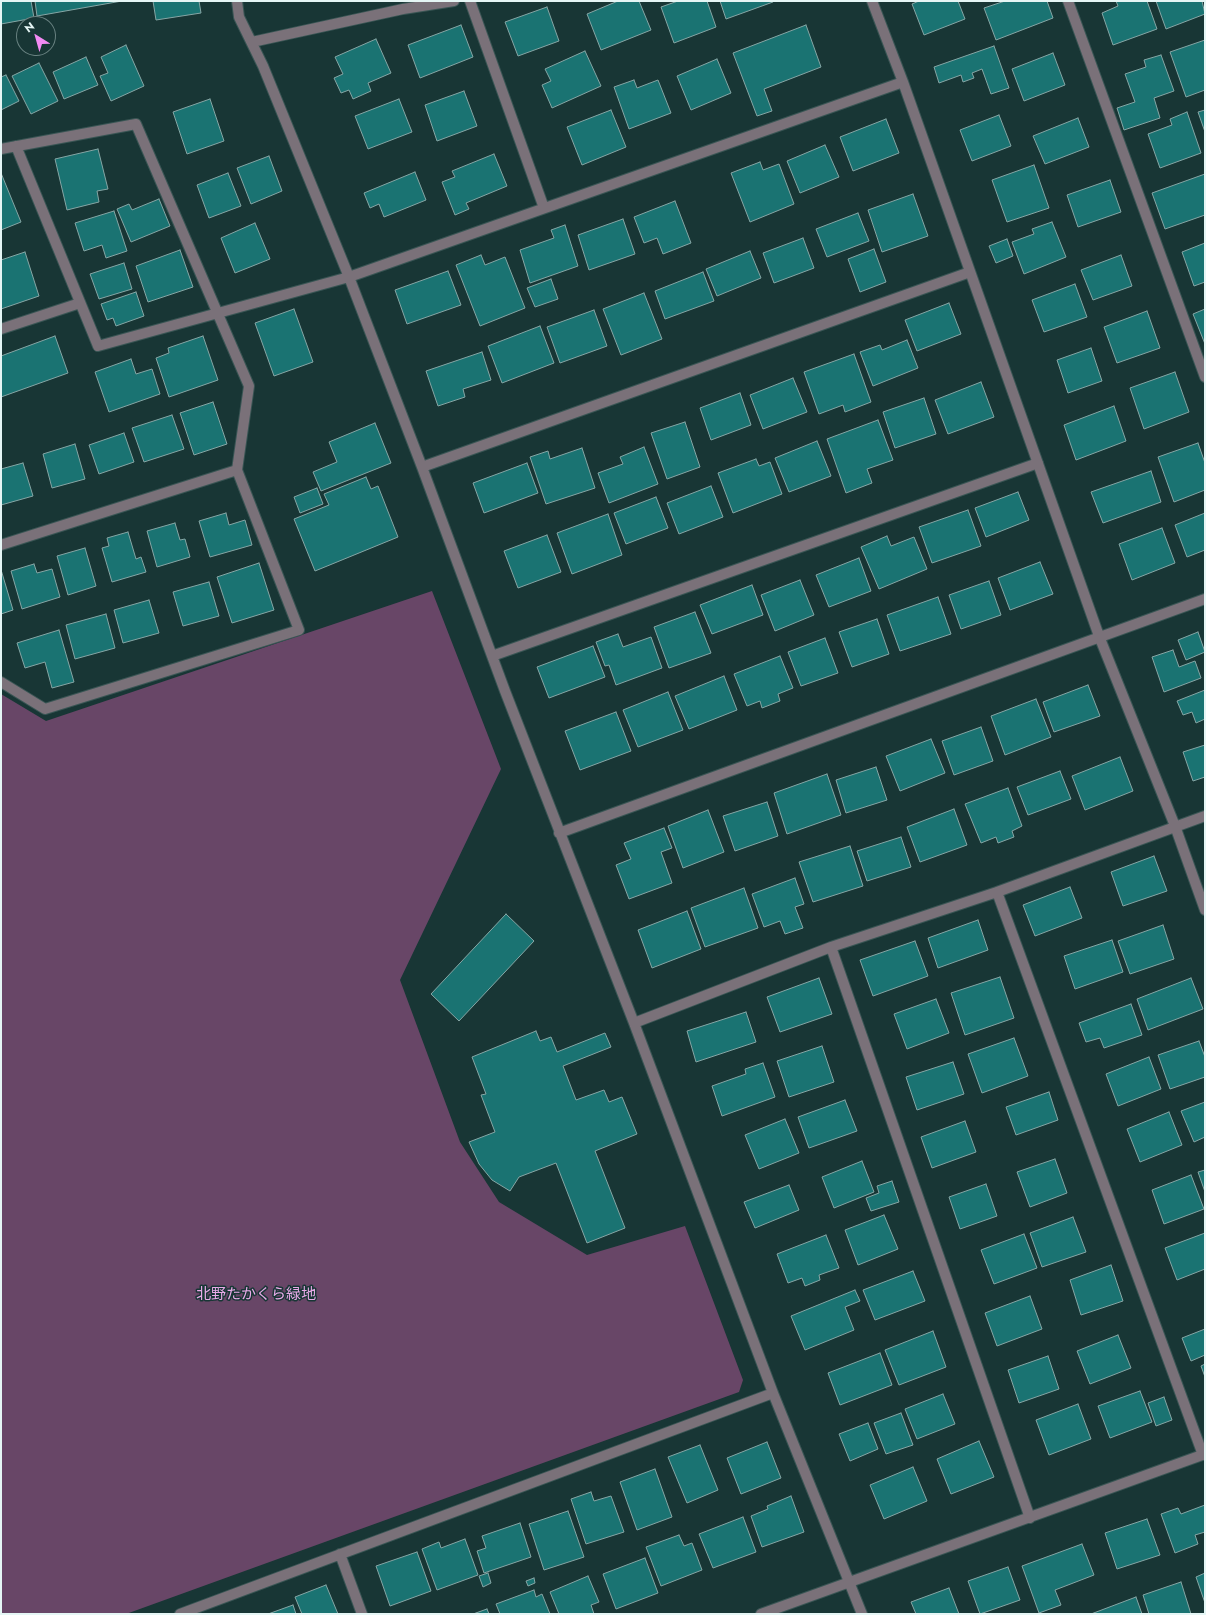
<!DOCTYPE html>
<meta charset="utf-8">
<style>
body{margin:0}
#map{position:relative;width:1206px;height:1615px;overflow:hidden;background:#183635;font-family:Jost,sans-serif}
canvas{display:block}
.frame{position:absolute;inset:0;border:2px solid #e5f6f5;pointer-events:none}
.north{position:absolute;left:16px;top:16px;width:40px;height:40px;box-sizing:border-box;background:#183635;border:1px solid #6a8382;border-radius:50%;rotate:323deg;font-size:11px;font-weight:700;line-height:16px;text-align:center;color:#e5f6f5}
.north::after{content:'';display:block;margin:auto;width:14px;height:18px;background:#f28af3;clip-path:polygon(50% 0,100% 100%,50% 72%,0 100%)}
</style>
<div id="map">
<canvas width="1206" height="1615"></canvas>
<div class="frame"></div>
<div class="north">N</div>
</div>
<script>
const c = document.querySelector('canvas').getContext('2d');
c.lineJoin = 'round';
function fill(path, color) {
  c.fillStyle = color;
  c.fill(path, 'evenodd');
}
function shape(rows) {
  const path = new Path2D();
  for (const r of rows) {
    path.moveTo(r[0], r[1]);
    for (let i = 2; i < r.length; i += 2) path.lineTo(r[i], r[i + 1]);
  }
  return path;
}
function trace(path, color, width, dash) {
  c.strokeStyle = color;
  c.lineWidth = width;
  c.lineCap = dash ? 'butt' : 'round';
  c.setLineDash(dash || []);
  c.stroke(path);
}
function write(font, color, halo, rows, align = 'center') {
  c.font = font + ' Jost,"Noto Sans JP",sans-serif';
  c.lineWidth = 3;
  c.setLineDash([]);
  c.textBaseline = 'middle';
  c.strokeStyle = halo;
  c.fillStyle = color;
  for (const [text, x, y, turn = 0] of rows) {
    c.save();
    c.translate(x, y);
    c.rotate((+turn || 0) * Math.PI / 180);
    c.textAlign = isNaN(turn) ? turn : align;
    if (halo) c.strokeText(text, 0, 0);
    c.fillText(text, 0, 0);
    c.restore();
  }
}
fill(shape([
 [432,591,501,769,400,980,460,1142,499,1202,587,1255,685,1226,743,1380,739,1392,126,1614,1,1614,1,694,46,721]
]), '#684667');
const building = shape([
 [1,1,31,1,34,18,1,24,1,1],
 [35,1,122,1,37,16,35,1],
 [153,1,199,1,201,13,156,20,153,1],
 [618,1,639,1,651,30,601,50,587,14,618,1],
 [678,1,707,1,716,27,674,43,661,7,678,1],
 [720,1,773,1,773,2,726,19,720,1],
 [919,1,958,1,965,19,924,35,912,4,919,1],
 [1005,1,1047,1,1053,18,996,40,984,8,1005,1],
 [1116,1,1147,1,1157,29,1113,45,1102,13,1118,6,1116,1],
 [1156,1,1202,1,1205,14,1166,29,1156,1],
 [547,7,559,41,518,56,505,22,547,7],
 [461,25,473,57,420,78,408,45,461,25],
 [806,25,821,67,764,89,772,111,757,116,733,53,806,25],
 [376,39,391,73,368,83,371,91,353,99,349,90,341,93,334,78,343,74,335,57,376,39],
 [1205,40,1205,90,1186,97,1170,52,1205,40],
 [126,45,144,86,111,101,100,76,108,73,101,57,126,45],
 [994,46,1009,88,991,94,982,69,972,73,974,78,963,82,961,75,939,83,934,67,994,46],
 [585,51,601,86,552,108,542,85,551,81,545,69,585,51],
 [1053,53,1065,85,1024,101,1012,69,1053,53],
 [1161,55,1174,91,1154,98,1160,118,1124,130,1117,108,1135,102,1125,74,1146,67,1144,60,1161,55],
 [86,57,98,85,64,99,53,72,86,57],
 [717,59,731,93,691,110,677,76,717,59],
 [39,63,58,101,31,114,12,76,39,63],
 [6,75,19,101,1,110,1,77,6,75],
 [634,80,637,88,658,80,671,113,629,129,614,87,634,80],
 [464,91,477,126,437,141,425,105,464,91],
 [210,99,224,141,187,154,173,112,210,99],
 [399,99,412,132,368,149,355,116,399,99],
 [611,110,626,147,582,165,567,127,611,110],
 [1205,110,1205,132,1198,112,1205,110],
 [1187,112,1201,153,1160,168,1148,134,1172,125,1170,119,1187,112],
 [999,115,1011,146,972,161,960,130,999,115],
 [1078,118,1089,147,1045,164,1033,136,1078,118],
 [886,119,899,153,853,171,840,137,886,119],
 [825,145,839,177,800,193,787,161,825,145],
 [98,149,108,189,97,191,99,202,67,210,55,159,98,149],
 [494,154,507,186,466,203,469,209,455,215,442,182,455,177,452,171,494,154],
 [269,156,282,191,251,204,237,168,269,156],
 [760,162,763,170,779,164,794,204,750,222,731,173,760,162],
 [1034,165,1049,208,1007,222,992,180,1034,165],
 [415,172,426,200,384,217,379,204,370,208,364,193,415,172],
 [1,173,21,222,1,230,1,173],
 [228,173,241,206,209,218,197,185,228,173],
 [1205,174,1205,215,1165,229,1152,193,1205,174],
 [1110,180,1121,212,1078,227,1067,195,1110,180],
 [913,194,928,236,882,252,868,210,913,194],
 [159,199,170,226,131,242,117,209,129,204,132,210,159,199],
 [675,201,691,243,663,254,657,238,644,243,634,217,675,201],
 [114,211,127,251,106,258,102,245,84,251,75,223,114,211],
 [858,213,869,241,827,257,816,229,858,213],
 [623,219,635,254,589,270,578,235,623,219],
 [1052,222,1066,257,1024,274,1012,242,1034,234,1032,229,1052,222],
 [255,223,270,259,235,273,221,238,255,223],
 [565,225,578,266,530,283,520,250,554,238,551,230,565,225],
 [803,238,814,268,774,283,763,253,803,238],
 [1007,239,1013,256,996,263,989,246,1007,239],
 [1205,243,1205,282,1194,286,1182,252,1205,243],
 [874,249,886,282,860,292,848,259,874,249],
 [180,250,193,287,148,302,136,266,180,250],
 [750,251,761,278,717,296,706,269,750,251],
 [25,252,39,296,1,309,1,260,25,252],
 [481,255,485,265,505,257,525,308,480,326,456,265,481,255],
 [1121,255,1132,286,1093,300,1081,270,1121,255],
 [124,263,132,289,99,299,90,274,124,263],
 [448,271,461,305,407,324,395,290,448,271],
 [703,272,714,301,665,319,655,291,703,272],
 [551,279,558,299,535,307,527,288,551,279],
 [1075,284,1087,317,1044,332,1032,300,1075,284],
 [136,292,144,316,116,326,113,318,107,320,101,304,136,292],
 [644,293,662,339,621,355,603,309,644,293],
 [949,303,961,334,917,351,905,320,949,303],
 [294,309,313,362,274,376,255,323,294,309],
 [1205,309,1205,344,1193,314,1205,309],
 [594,310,607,346,560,363,547,327,594,310],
 [1147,311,1160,348,1117,363,1104,327,1147,311],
 [540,326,554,363,502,383,488,346,540,326],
 [55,336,68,373,1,397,1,356,55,336],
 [203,336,218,380,169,397,156,358,169,353,168,348,203,336],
 [907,340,918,368,873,386,860,352,880,345,882,350,907,340],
 [1091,348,1102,381,1068,393,1057,360,1091,348],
 [482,352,491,380,463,389,465,397,438,406,426,371,482,352],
 [854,354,871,402,845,412,843,405,819,414,804,372,854,354],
 [131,359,136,374,152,369,160,394,109,412,95,372,131,359],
 [1175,372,1189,412,1144,429,1130,388,1175,372],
 [793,378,807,412,763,429,750,395,793,378],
 [981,382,994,417,948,434,935,400,981,382],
 [740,393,751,425,711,440,700,408,740,393],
 [924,398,936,434,895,448,883,412,924,398],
 [213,402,227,444,194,455,180,413,213,402],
 [1114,406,1126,441,1076,460,1064,425,1114,406],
 [172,415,184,449,144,462,132,428,172,415],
 [878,420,893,460,867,469,872,483,846,493,827,439,878,420],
 [685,422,700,467,667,479,651,433,685,422],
 [375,423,391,463,321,491,313,472,337,462,329,442,375,423],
 [124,433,134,462,99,474,89,445,124,433],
 [817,441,831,476,789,492,775,458,817,441],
 [1198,443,1205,463,1205,490,1174,502,1158,457,1198,443],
 [75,444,85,479,52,488,43,454,75,444],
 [644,447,658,484,609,503,598,473,623,464,620,457,644,447],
 [582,448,595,488,546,504,530,457,548,451,550,459,582,448],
 [756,459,759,466,770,462,782,494,733,513,718,473,756,459],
 [23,463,33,496,1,505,1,469,23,463],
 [527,463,538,493,484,513,473,483,527,463],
 [1151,471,1161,502,1103,523,1091,492,1151,471],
 [366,477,371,489,378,486,398,537,315,571,294,519,329,505,324,494,366,477],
 [711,486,723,517,679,534,667,503,711,486],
 [317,488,323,504,300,513,294,497,317,488],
 [1018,492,1029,520,986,537,975,508,1018,492],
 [656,497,668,528,626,544,614,513,656,497],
 [968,510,981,546,932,563,919,527,968,510],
 [226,513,229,525,245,520,252,545,210,557,199,521,226,513],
 [1205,513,1205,550,1187,557,1175,525,1205,513],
 [608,514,622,555,572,574,557,533,608,514],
 [175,523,180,540,185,539,190,557,157,567,147,531,175,523],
 [1162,528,1175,563,1132,580,1119,544,1162,528],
 [128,532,136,559,141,557,146,572,112,582,102,548,109,546,107,538,128,532],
 [547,535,561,572,518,588,504,551,547,535],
 [887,536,891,546,914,537,927,569,879,589,861,547,887,536],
 [85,548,96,586,68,595,57,556,85,548],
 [859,558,871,591,829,607,816,575,859,558],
 [1040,562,1053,594,1010,610,998,578,1040,562],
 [259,563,274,610,232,623,217,577,259,563],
 [34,564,37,573,52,569,60,597,22,609,11,571,34,564],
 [2,573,13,610,1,614,1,574,2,573],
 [800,580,814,615,775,631,761,595,800,580],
 [989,581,1001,615,961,629,949,595,989,581],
 [209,582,219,616,183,626,173,592,209,582],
 [752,585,763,615,712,634,700,605,752,585],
 [938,597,951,634,900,651,887,615,938,597],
 [149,600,159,633,123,643,114,610,149,600],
 [695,612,711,653,669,668,654,627,695,612],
 [106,614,115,648,75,659,66,625,106,614],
 [877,619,889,654,852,667,839,632,877,619],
 [59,630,74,682,52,688,45,662,25,668,17,643,59,630],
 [1198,632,1205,652,1186,660,1178,640,1198,632],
 [618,634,623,647,651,637,662,668,616,685,609,665,605,666,596,642,618,634],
 [825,638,838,673,801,686,788,652,825,638],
 [593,646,605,677,549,698,537,667,593,646],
 [1173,650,1179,667,1195,661,1201,678,1164,692,1152,657,1173,650],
 [780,656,793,688,778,694,780,701,762,708,760,701,747,706,734,674,780,656],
 [724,676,737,710,689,729,675,696,724,676],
 [1088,685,1100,716,1054,732,1043,702,1088,685],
 [1205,690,1205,719,1196,723,1192,712,1183,715,1177,701,1205,690],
 [668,692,683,730,638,747,623,710,668,692],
 [1036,699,1051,737,1005,755,991,716,1036,699],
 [616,712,631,751,580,770,565,731,616,712],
 [981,727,993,761,954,775,942,741,981,727],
 [931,739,945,773,900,791,886,756,931,739],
 [1205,745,1205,777,1193,781,1183,752,1205,745],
 [1120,757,1133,791,1085,810,1072,776,1120,757],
 [876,767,887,800,846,813,836,780,876,767],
 [1060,771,1071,799,1028,815,1017,787,1060,771],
 [827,774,841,815,787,834,774,793,827,774],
 [1008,788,1022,826,1012,831,1014,837,998,843,996,837,981,843,965,804,1008,788],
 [767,802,778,836,735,851,723,816,767,802],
 [954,809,967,845,920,862,907,827,954,809],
 [708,810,724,852,683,868,668,826,708,810],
 [664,828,672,848,661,852,672,883,629,899,616,865,631,859,624,843,664,828],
 [901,837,911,867,867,881,857,851,901,837],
 [850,846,863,886,813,902,799,862,850,846],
 [1154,856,1167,891,1123,906,1111,872,1154,856],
 [795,878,804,904,795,907,803,928,785,934,780,921,764,927,752,894,795,878],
 [1070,887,1082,918,1035,936,1023,905,1070,887],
 [744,888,758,928,705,947,691,908,744,888],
 [687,911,701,949,652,968,638,930,687,911],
 [506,914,534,941,459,1021,431,994,506,914],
 [978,920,988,950,938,968,928,938,978,920],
 [1163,925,1174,959,1130,974,1118,941,1163,925],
 [1112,940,1123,972,1075,989,1064,956,1112,940],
 [915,941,928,976,873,996,860,960,915,941],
 [1000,977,1014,1018,965,1035,951,993,1000,977],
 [819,978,832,1014,780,1032,767,997,819,978],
 [1191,978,1203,1009,1148,1030,1137,999,1191,978],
 [936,999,949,1033,907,1049,894,1014,936,999],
 [1131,1004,1142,1035,1104,1048,1100,1038,1086,1042,1079,1023,1131,1004],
 [746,1012,756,1042,696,1062,687,1031,746,1012],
 [536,1031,540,1041,551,1037,557,1052,605,1033,611,1047,563,1066,576,1100,604,1090,609,1102,622,1097,637,1134,595,1151,625,1228,587,1243,556,1163,519,1177,510,1191,492,1180,479,1164,469,1142,495,1132,481,1095,486,1094,472,1057,536,1031],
 [1014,1038,1028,1076,982,1093,968,1054,1014,1038],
 [1199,1041,1205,1057,1205,1077,1170,1089,1158,1055,1199,1041],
 [822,1046,834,1082,789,1097,777,1061,822,1046],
 [1149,1057,1161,1089,1118,1106,1106,1074,1149,1057],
 [953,1062,964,1094,917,1110,906,1077,953,1062],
 [763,1063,775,1097,722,1116,712,1086,746,1074,745,1069,763,1063],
 [1049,1092,1058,1120,1016,1135,1006,1107,1049,1092],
 [845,1100,857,1131,809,1148,798,1117,845,1100],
 [1205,1102,1205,1137,1194,1142,1181,1111,1205,1102],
 [1169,1112,1182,1145,1140,1162,1127,1129,1169,1112],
 [785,1119,799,1153,759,1169,745,1135,785,1119],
 [965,1121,976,1152,932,1168,921,1137,965,1121],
 [1055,1159,1067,1193,1030,1207,1017,1172,1055,1159],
 [862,1161,874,1192,834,1208,822,1177,862,1161],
 [1205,1170,1205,1192,1198,1172,1205,1170],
 [1191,1175,1204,1209,1164,1224,1152,1190,1191,1175],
 [892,1181,899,1202,871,1211,866,1198,879,1193,877,1186,892,1181],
 [986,1184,997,1216,960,1229,949,1197,986,1184],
 [789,1185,799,1210,755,1228,744,1202,789,1185],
 [884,1215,898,1249,858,1265,845,1230,884,1215],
 [1073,1217,1086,1252,1042,1267,1030,1233,1073,1217],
 [1205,1233,1205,1269,1177,1280,1165,1248,1205,1233],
 [1024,1234,1037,1268,994,1284,981,1250,1024,1234],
 [826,1235,839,1268,819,1275,820,1280,805,1286,802,1278,788,1283,777,1254,826,1235],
 [1111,1265,1123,1301,1081,1315,1070,1280,1111,1265],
 [913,1271,925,1301,875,1320,863,1290,913,1271],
 [855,1290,860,1301,845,1307,854,1330,805,1350,791,1316,855,1290],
 [1030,1296,1042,1329,997,1346,985,1313,1030,1296],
 [1205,1329,1205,1355,1191,1361,1182,1338,1205,1329],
 [933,1331,946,1367,899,1385,885,1350,933,1331],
 [1118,1335,1131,1368,1090,1384,1077,1351,1118,1335],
 [880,1353,892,1385,840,1405,828,1373,880,1353],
 [1048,1356,1059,1389,1019,1403,1008,1370,1048,1356],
 [1205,1364,1205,1377,1201,1366,1205,1364],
 [1140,1391,1152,1422,1110,1438,1098,1406,1140,1391],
 [943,1394,955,1424,917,1439,905,1409,943,1394],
 [1164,1397,1172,1420,1156,1426,1148,1403,1164,1397],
 [1078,1404,1091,1439,1049,1455,1036,1420,1078,1404],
 [901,1413,913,1445,886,1454,874,1423,901,1413],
 [868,1423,878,1449,850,1461,839,1434,868,1423],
 [979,1441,994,1477,951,1494,937,1459,979,1441],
 [767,1442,781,1478,741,1494,727,1458,767,1442],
 [700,1445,718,1490,687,1503,668,1457,700,1445],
 [913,1467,927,1501,884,1519,870,1485,913,1467],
 [655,1469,672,1517,637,1530,620,1482,655,1469],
 [591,1492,594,1501,611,1496,624,1532,586,1544,571,1499,591,1492],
 [791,1496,804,1532,762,1547,751,1516,768,1509,767,1506,791,1496],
 [1205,1505,1205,1532,1195,1535,1198,1544,1175,1553,1161,1514,1178,1508,1181,1514,1205,1505],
 [568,1511,584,1557,544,1570,529,1524,568,1511],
 [743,1517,756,1552,713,1568,699,1534,743,1517],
 [1147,1519,1160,1555,1117,1569,1105,1533,1147,1519],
 [520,1523,531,1557,484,1573,477,1551,486,1548,482,1536,520,1523],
 [679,1535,684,1546,692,1543,702,1570,661,1586,646,1547,679,1535],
 [465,1539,478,1575,437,1590,422,1549,439,1542,441,1548,465,1539],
 [1082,1544,1094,1575,1055,1590,1061,1605,1039,1613,1022,1566,1082,1544],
 [417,1552,431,1591,390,1606,376,1566,417,1552],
 [645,1558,658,1593,616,1609,603,1574,645,1558],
 [1008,1567,1020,1600,980,1614,968,1581,1008,1567],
 [488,1573,491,1583,483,1587,479,1576,488,1573],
 [1205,1573,1205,1603,1196,1577,1205,1573],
 [588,1576,599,1602,591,1605,594,1614,559,1614,550,1592,588,1576],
 [534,1578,535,1583,528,1586,526,1581,534,1578],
 [1181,1582,1191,1614,1149,1614,1143,1595,1181,1582],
 [326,1585,338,1614,302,1614,295,1597,326,1585],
 [949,1588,959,1614,916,1614,911,1602,949,1588],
 [534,1590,536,1597,542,1594,550,1614,500,1614,496,1604,534,1590],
 [1136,1597,1142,1614,1091,1614,1136,1597],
 [293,1605,296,1614,268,1614,293,1605],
 [487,1609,489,1614,473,1614,487,1609]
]);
fill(building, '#1a7372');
trace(building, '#86a6a5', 1);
const minor = shape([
 [237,1,239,17,263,66,349,277,422,467,505,691,634,1023,773,1393,862,1614],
 [470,1,544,208],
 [872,1,903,82,1099,636,1175,826,1205,910],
 [1068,1,1205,377],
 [252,42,403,9,454,1],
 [16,146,98,346,349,277,903,82],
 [1,149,136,124,249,386,237,470,299,630,45,709,1,682],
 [1,329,80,303],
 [422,467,970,272],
 [1,545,237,470],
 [492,656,1038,463],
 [559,833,1205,599],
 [997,892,1203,1455],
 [831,947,1030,1518],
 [634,1023,831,947,997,892,1205,816],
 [340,1554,362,1614],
 [180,1614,773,1393],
 [761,1614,1205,1454]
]);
trace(minor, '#395554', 12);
trace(minor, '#7a7179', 10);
write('15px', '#e8aae8', '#183635', [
 ["北野たかくら緑地",256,1295]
]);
</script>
